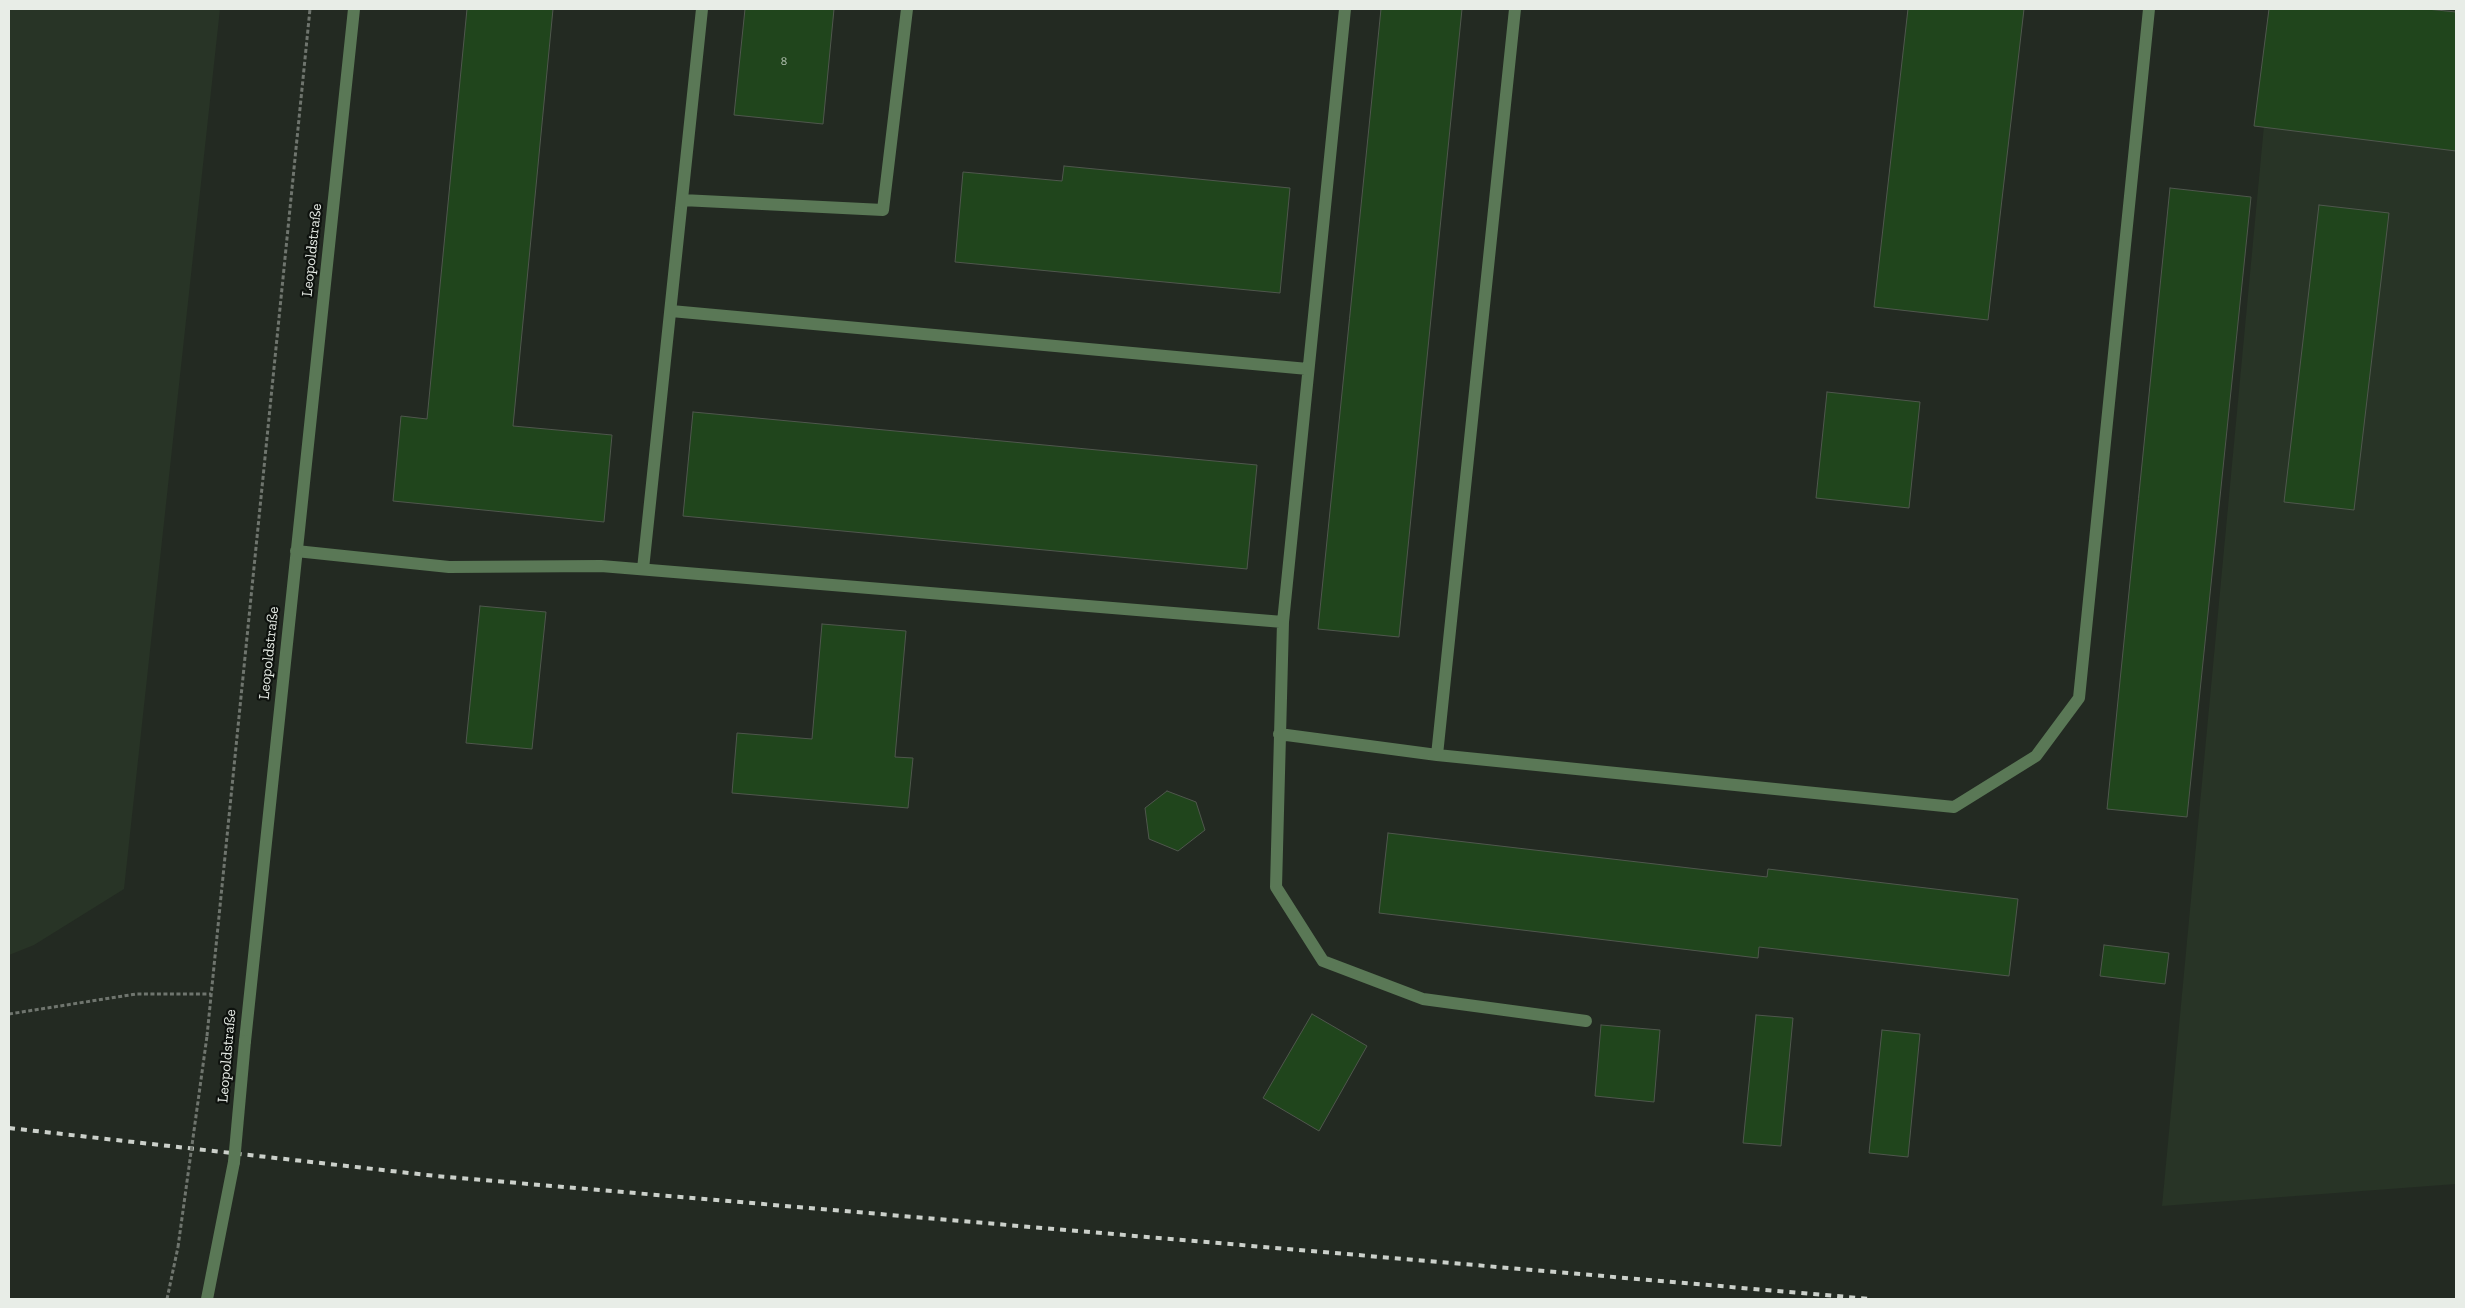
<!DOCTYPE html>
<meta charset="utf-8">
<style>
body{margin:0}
#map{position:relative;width:2465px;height:1308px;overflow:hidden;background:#232a22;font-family:"Zilla Slab",serif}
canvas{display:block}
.frame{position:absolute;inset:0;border:10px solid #e8ede7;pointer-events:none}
</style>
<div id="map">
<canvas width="2465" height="1308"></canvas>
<div class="frame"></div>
</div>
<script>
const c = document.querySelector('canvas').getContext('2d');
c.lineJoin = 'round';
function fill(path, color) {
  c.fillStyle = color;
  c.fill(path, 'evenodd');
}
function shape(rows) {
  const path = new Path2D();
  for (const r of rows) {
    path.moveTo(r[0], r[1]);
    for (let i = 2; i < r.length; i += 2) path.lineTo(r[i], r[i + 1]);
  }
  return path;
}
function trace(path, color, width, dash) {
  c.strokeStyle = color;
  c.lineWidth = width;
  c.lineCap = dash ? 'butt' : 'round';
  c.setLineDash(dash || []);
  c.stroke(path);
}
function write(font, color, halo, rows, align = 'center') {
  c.font = font + ' "Zilla Slab",serif';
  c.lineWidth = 4.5;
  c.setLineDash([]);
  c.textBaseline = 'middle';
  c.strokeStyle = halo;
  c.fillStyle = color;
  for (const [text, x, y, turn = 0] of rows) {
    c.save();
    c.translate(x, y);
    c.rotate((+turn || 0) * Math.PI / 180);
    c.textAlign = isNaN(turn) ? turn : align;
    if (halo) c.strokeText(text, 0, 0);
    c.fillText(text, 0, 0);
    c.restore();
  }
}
fill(shape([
 [9,9,220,9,124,889,34,945,9,955],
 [2275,9,2456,9,2456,1184,2162,1206]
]), '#283426');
const building = shape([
 [467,9,553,9,513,426,612,435,604,522,393,501,401,416,427,419,467,9],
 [745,9,834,9,823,124,734,115,745,9],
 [1381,9,1462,9,1399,637,1318,629,1381,9],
 [1908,9,2024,9,1988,320,1874,307,1908,9],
 [2269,9,2427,9,2456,12,2456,151,2254,126,2269,9],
 [1064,166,1290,188,1280,293,955,262,963,172,1062,181,1064,166],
 [2170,188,2251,197,2187,817,2107,809,2170,188],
 [2319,205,2389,213,2354,510,2284,502,2319,205],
 [1827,392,1920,402,1909,508,1816,498,1827,392],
 [693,412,1257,465,1247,569,683,516,693,412],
 [480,606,546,612,532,749,466,743,480,606],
 [822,624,906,631,895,757,913,758,908,808,732,793,737,733,812,739,822,624],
 [1167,791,1196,802,1205,830,1178,851,1149,839,1145,808,1167,791],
 [1388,833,1767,877,1768,869,2018,899,2009,976,1759,947,1758,958,1379,913,1388,833],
 [2104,945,2169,953,2165,984,2100,976,2104,945],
 [1312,1014,1367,1046,1319,1131,1263,1098,1312,1014],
 [1756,1015,1793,1018,1781,1146,1743,1143,1756,1015],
 [1601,1025,1660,1030,1654,1102,1595,1096,1601,1025],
 [1882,1030,1920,1034,1908,1157,1869,1153,1882,1030]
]);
fill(building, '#20451c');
trace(building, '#4f574d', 1);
trace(shape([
 [9,1014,136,994,211,994],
 [207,1036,310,9],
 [167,1299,178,1247]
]), '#6f756e', 3, [4, 2.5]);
trace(shape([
 [682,200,883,210,907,9],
 [671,311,1308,369],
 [296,551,449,567,601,566,1283,622,1345,9],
 [643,569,702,9],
 [1283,622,1276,887,1323,961,1423,999,1586,1021],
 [1279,734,1437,755,1954,807,2036,756,2079,698,2149,9],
 [1437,755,1515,9],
 [245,1041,354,9],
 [207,1299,234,1162]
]), '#5a7856', 12);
trace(shape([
 [9,1128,436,1176,1871,1299]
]), '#cbd0ca', 4, [6, 6]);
trace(shape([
 [178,1247,207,1036]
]), '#6f756e', 3, [4, 2.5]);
trace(shape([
 [234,1162,245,1041]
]), '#5a7856', 12);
write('12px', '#b6c3b4', null, [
 ["8",784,62]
]);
write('15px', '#e8ede7', '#0e120e', [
 ["Leopoldstraße",312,250,-84],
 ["Leopoldstraße",269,653,-84],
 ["Leopoldstraße",227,1056,-85]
]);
</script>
